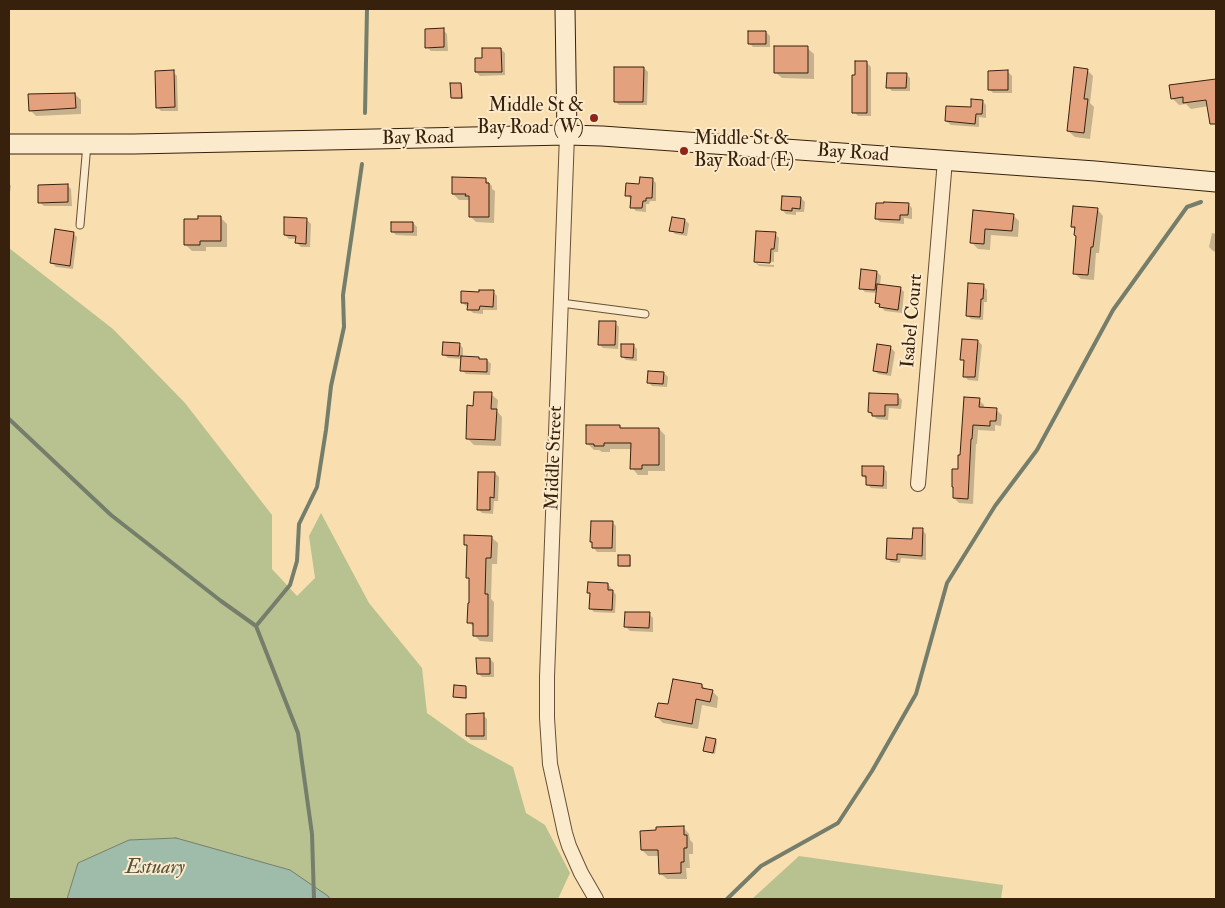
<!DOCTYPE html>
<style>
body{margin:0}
#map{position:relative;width:1225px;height:908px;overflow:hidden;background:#f9deb0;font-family:"IM FELL Double Pica",serif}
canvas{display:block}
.frame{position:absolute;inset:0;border:10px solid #37210d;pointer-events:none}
</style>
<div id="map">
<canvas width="1225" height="908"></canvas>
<div class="frame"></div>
</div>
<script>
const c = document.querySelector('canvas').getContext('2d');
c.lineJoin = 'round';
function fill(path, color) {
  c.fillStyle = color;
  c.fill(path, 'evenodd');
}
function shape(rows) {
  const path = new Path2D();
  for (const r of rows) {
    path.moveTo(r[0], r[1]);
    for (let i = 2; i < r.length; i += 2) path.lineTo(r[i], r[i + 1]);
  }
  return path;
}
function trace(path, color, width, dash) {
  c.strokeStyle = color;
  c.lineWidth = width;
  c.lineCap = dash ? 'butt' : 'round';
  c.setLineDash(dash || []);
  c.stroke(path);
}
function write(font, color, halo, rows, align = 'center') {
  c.font = font + ' "IM FELL Double Pica",serif';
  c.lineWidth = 4;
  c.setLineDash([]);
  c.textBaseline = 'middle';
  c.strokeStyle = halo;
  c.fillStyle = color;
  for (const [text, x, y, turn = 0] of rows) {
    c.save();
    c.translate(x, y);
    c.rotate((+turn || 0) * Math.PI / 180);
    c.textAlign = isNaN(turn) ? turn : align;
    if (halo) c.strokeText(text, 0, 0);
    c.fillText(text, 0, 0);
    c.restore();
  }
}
fill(shape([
 [9,248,113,329,185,403,272,515,272,569,297,596,315,578,309,536,321,513,369,603,422,668,427,713,469,743,513,767,526,813,545,825,570,873,558,899,330,899,328,896,284,869,176,838,129,840,78,863,67,899,9,899],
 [799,856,1003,885,1001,899,752,899]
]), '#b8c290');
const water = shape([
 [176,838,290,870,328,896,330,899,67,899,78,863,129,840,176,838]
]);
fill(water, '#9ebca9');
trace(water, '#757e6b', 1);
fill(shape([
 [443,30,447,34,448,51,431,51,427,47],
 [766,32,770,36,770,47,753,47,749,43],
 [807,48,814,54,814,79,782,78,775,72],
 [501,49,505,53,505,75,480,76,476,72,484,59],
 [867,63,871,67,871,116,858,116,854,112,856,77],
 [644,68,648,72,647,105,619,105,615,101],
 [1087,70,1093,76,1090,103,1094,107,1090,139,1075,137,1068,131],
 [173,72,177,76,178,111,161,111,157,107],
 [1008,72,1012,76,1012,93,993,93,989,89],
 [906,74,910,78,910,91,892,91,888,87],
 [1216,81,1216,112,1215,112,1209,106,1191,109,1186,104,1179,105,1172,98,1171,86],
 [461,84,462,86,463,99,454,99,452,98],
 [75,94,81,100,81,114,36,116,30,110],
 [982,101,986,105,986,118,979,117,979,127,951,125,946,121,972,108],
 [652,179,656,183,656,201,650,201,649,204,646,204,646,212,636,211,632,207,631,199,627,195],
 [486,180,492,186,492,189,495,191,494,223,476,222,470,216,470,200,459,200,453,194],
 [9,183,11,186,9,199],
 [67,185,71,189,72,206,44,206,39,202],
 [801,198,805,202,804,212,796,212,796,215,786,214,782,210],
 [908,204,912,208,912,219,904,218,904,224,880,222,876,218],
 [1097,209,1103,216,1099,253,1096,253,1094,280,1081,279,1074,273,1077,236,1076,230,1072,227],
 [974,212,1013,215,1019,221,1018,237,991,235,990,250,978,249,971,242],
 [220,217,227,224,227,247,206,247,206,251,192,251,185,244],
 [307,220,311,224,310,247,301,247,297,243,297,239,289,239,285,235],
 [685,220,689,224,687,236,675,234,671,230],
 [413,223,417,227,417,236,396,235,392,231],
 [73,233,77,237,73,269,56,267,52,263],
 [1212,233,1216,234,1216,252,1213,251,1209,247],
 [775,234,779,238,778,252,774,252,774,262,758,261,758,264,774,265,774,267,759,266,755,262],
 [877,272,881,276,880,286,900,288,904,292,902,313,885,311,876,302,877,293,865,292,861,288],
 [983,285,987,290,987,302,984,302,983,320,971,319,967,315],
 [493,291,497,296,497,310,483,310,483,314,473,313,469,309,469,307,466,306,462,302,480,293],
 [615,323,619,327,618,349,603,348,599,344],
 [978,341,982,345,978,381,968,380,964,376,965,363,962,359],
 [459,344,463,348,463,357,479,358,481,360,487,360,491,364,490,375,466,374,462,370,462,359,448,358,443,354],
 [633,345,637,349,637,361,626,360,622,356],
 [891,348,895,352,891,376,878,374,874,370],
 [664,373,668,377,667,387,652,386,648,382],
 [491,394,498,400,497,411,502,417,501,446,474,445,467,438,474,407],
 [898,396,902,400,901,409,889,408,888,420,877,419,869,412],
 [979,400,984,405,984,409,996,410,1002,415,1001,426,995,425,995,431,978,430,977,444,976,444,973,504,959,503,954,498,959,470],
 [620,427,622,429,659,429,665,435,665,471,648,471,648,475,638,475,632,468,632,449,610,449,610,452,602,452,599,450,594,450,587,443],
 [883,467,887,472,887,489,871,488,867,484,867,480,863,476],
 [495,473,499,477,498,501,494,501,493,514,482,513,478,509],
 [612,522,616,526,616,552,597,552,593,547,593,544,591,542],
 [922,530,926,534,926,560,901,558,900,563,891,562,887,558,913,540],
 [491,537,498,543,497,564,492,564,491,599,494,602,493,642,480,641,474,635,474,628,469,622,470,580,468,577,468,547,465,544],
 [630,556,631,558,631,567,620,567,619,565],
 [608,584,616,595,615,613,594,612,590,608,591,595,588,593],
 [649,614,653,618,653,632,630,631,626,627],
 [490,659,494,663,494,677,482,677,478,673],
 [702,685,706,690,712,691,718,697,717,708,702,705,698,729,663,723,656,716,669,706],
 [466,687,467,689,467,699,456,698,455,697],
 [483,715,487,719,487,740,471,740,467,736],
 [715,740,717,742,715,754,706,752,705,750],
 [683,827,689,834,690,840,693,843,693,854,689,854,690,868,686,868,687,879,667,879,660,873,660,856,648,856,642,850]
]), '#0003');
trace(shape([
 [365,113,367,9],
 [9,419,111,515,221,601,256,626,298,733,312,834,314,899],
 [256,626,290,585,297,561,299,524,317,487,326,430,331,386,344,327,343,295,362,164],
 [727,899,761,866,838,823,872,771,916,694,947,583,995,506,1037,450,1113,310,1187,207,1201,202]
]), '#757e6b', 4);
const building = shape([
 [444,28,444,47,425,48,425,29,444,28],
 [748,31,766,31,766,44,748,44,748,31],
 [774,46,808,46,808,73,774,73,774,46],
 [482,48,501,48,502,72,475,72,475,58,482,58,482,48],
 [855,61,867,61,867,113,852,113,852,75,855,75,855,61],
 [614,67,644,67,643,102,614,102,614,67],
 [1074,67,1088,69,1084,99,1088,99,1084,133,1067,131,1074,67],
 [174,70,175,107,156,108,155,71,174,70],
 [1008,70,1008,90,988,90,988,71,1008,70],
 [887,73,907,73,906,88,886,88,887,73],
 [1216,79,1216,124,1210,124,1206,100,1183,103,1183,97,1171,99,1169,85,1216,79],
 [450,83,461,83,462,98,451,98,450,83],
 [75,93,76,108,29,111,28,94,75,93],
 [971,99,983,100,982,114,976,114,975,124,945,121,946,106,971,107,971,99],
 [452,177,486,178,486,183,489,183,489,217,469,217,469,196,465,196,466,194,452,194,452,177],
 [640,177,653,178,652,198,646,198,646,201,643,201,642,208,630,208,631,196,625,196,626,183,639,184,640,177],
 [68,184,68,202,38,203,38,185,68,184],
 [782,196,801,197,800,209,792,208,792,211,781,210,782,196],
 [884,202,909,203,908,215,900,215,900,220,875,219,876,203,884,203,884,202],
 [1073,206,1098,208,1093,247,1091,247,1088,275,1073,274,1076,236,1074,235,1075,227,1071,227,1073,206],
 [973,210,1014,214,1012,231,985,229,984,244,970,243,973,210],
 [198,216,221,216,221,241,200,241,200,245,184,245,184,219,198,219,198,216],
 [284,217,307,218,306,244,295,243,296,236,284,235,284,217],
 [672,217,685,219,683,233,669,231,672,217],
 [391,222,413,222,413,232,391,232,391,222],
 [55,229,74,232,70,266,50,263,55,229],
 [756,231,776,232,774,249,771,249,770,263,754,262,756,231],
 [861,269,877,271,875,290,859,289,861,269],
 [968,283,984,284,983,299,981,299,980,317,966,316,968,283],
 [877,284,901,287,898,310,879,307,880,304,875,303,877,284],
 [479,290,494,290,493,307,480,306,479,310,467,310,468,303,461,303,461,291,479,292,479,290],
 [599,321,616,321,615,345,598,345,599,321],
 [962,339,978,340,975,377,963,377,964,360,960,360,962,339],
 [443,342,460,343,459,356,442,355,443,342],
 [621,344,634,344,633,358,621,357,621,344],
 [877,344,891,346,887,373,873,371,877,344],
 [461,356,479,357,479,359,487,359,487,372,460,371,461,356],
 [648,371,664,372,663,384,647,383,648,371],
 [474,392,492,392,491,409,497,409,495,440,466,439,467,405,473,406,474,392],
 [869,393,898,394,898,405,885,405,885,416,872,416,872,413,868,412,869,393],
 [964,397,980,398,979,407,997,408,996,421,990,421,990,426,973,425,972,439,971,439,968,499,953,498,953,487,952,487,952,469,958,469,958,455,960,455,964,397],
 [586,425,620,425,620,428,659,428,659,465,642,465,642,469,630,469,631,443,604,443,604,446,594,446,594,444,586,444,586,425],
 [862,466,884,466,883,486,866,485,866,476,862,476,862,466],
 [478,472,495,472,494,498,490,497,490,510,477,510,478,472],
 [591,521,613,521,612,548,592,548,592,542,590,542,591,521],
 [913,528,923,528,922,556,897,554,897,560,886,559,887,538,912,539,913,528],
 [464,535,492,536,491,558,486,558,485,594,488,594,488,636,473,636,473,623,467,623,468,603,469,603,469,578,466,578,467,545,464,545,464,535],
 [618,555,630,555,630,566,618,566,618,555],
 [588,582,608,583,608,590,613,590,612,610,589,609,590,593,587,593,588,582],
 [625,612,650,612,649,628,624,627,625,612],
 [476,658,490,658,490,674,477,674,476,658],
 [673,679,702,684,702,688,713,690,710,702,696,699,692,724,655,717,658,703,668,704,673,679],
 [454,685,466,686,466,698,453,697,454,685],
 [484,713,484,736,466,736,466,714,484,713],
 [706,737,716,739,713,753,703,751,706,737],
 [684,826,684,835,687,835,687,848,684,848,684,862,681,862,681,873,659,874,658,850,641,850,640,831,656,830,656,827,684,826]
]);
fill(building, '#e4a17d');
trace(building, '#37210d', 1);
const service = shape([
 [80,225,87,144],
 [561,303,645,314]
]);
const minor = shape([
 [567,135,547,677,547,718,550,764,565,833,569,846,581,873,596,899],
 [918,484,945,160]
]);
const secondary = shape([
 [565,9,567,135],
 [9,144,134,144,567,135,602,136,1095,171,1216,182]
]);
trace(service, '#685036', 9);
trace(minor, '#685036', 16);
trace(secondary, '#37210d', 21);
trace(service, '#fbeacc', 7);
trace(minor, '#fbeacc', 14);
trace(secondary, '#fbeacc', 19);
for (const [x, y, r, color] of [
 [594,118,5,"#8f2418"],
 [684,151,5,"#8f2418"]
]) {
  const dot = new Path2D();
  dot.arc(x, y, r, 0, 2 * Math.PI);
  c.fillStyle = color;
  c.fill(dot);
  trace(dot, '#fbeacc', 2);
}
write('19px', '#37210d', '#fbeacc', [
 ["Middle St &",584,107],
 ["Bay Road (W)",584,129],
 ["Middle St &",694,140,"left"],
 ["Bay Road (E)",694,162,"left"]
], 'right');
write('19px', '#37210d', '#fbeacc', [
 ["Bay Road",418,139,-1],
 ["Bay Road",853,154,4],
 ["Isabel Court",913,321,-85],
 ["Middle Street",555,458,-88]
]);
write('italic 20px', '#56503c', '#fbeacc', [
 ["Estuary",155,869]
]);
</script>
